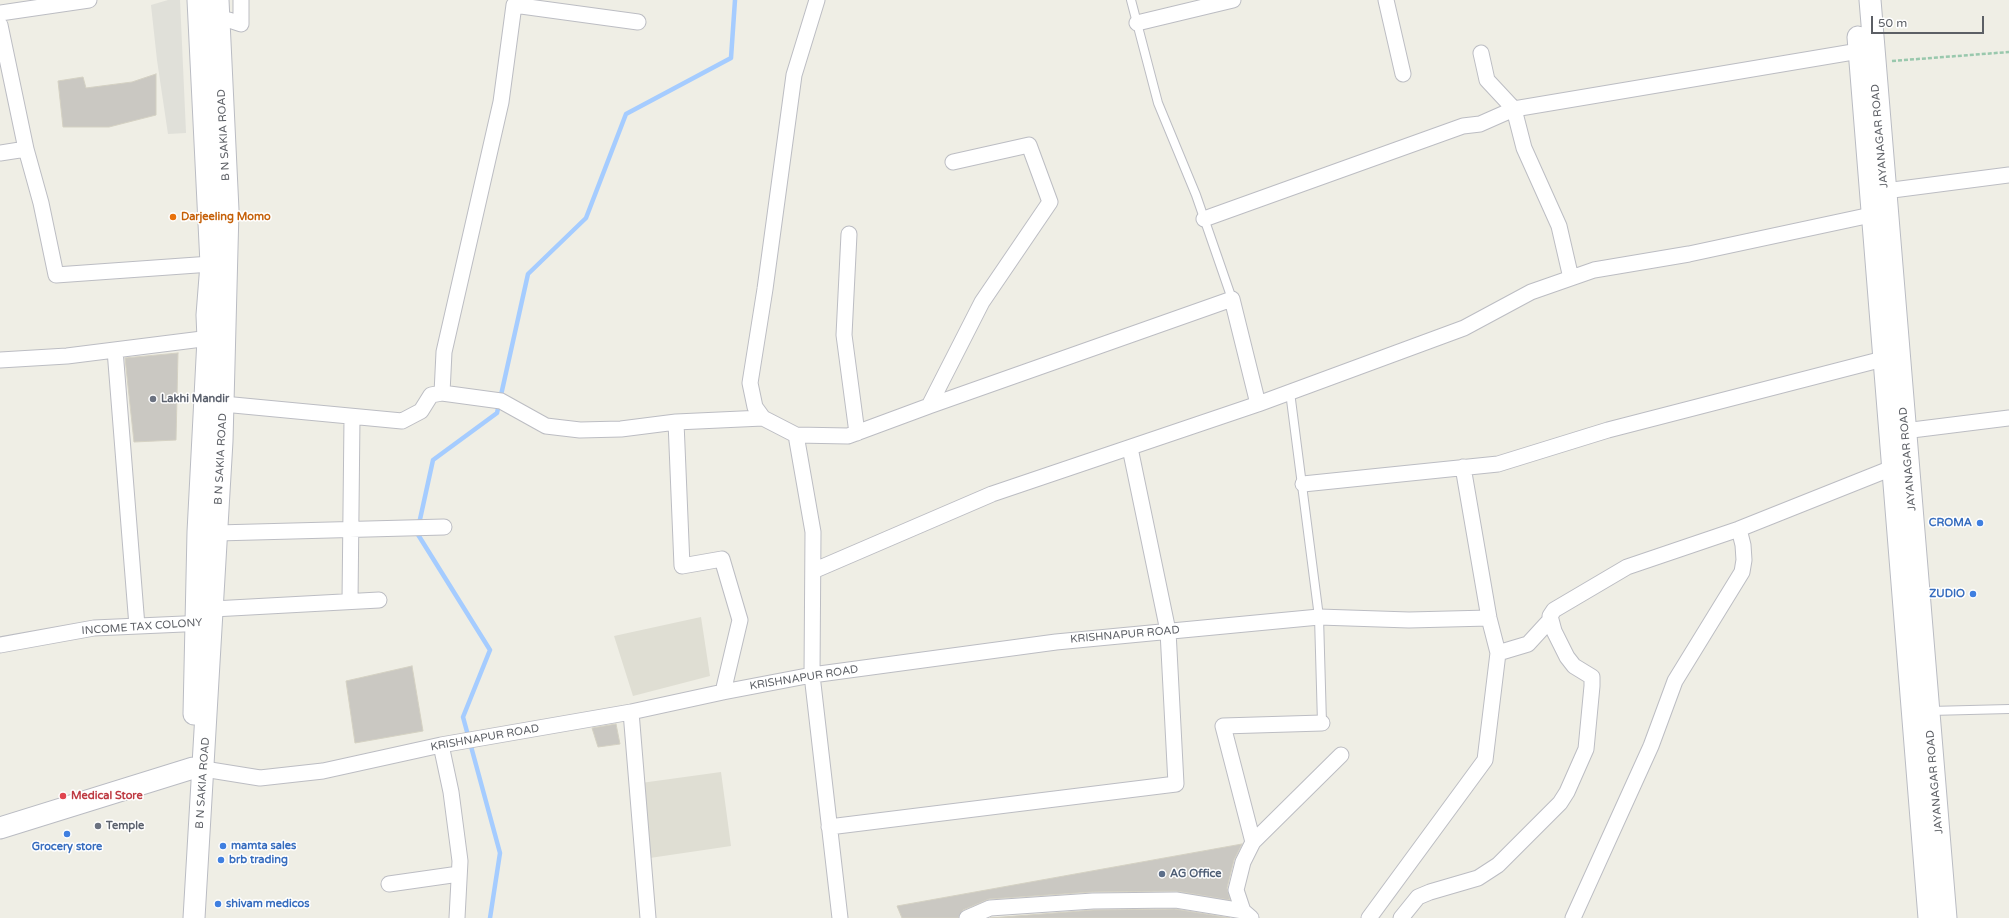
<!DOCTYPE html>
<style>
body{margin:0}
#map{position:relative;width:2009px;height:918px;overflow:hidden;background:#efeee5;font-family:"Varela Round",sans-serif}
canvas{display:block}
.scale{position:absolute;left:1871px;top:16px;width:113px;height:18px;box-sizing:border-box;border:2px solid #5c5f65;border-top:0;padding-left:5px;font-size:12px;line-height:14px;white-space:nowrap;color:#5c5f65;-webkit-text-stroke:3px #fff;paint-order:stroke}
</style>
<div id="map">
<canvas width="2009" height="918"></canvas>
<div class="scale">50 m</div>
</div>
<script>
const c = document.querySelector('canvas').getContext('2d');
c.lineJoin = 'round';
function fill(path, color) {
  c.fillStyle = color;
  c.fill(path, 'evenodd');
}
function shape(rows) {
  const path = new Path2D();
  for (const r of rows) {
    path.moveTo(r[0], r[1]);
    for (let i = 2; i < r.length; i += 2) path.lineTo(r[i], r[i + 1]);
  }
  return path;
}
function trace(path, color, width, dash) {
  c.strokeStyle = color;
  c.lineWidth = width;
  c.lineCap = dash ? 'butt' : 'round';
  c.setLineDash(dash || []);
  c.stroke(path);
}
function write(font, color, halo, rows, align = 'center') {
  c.font = font + ' "Varela Round",sans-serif';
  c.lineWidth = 3;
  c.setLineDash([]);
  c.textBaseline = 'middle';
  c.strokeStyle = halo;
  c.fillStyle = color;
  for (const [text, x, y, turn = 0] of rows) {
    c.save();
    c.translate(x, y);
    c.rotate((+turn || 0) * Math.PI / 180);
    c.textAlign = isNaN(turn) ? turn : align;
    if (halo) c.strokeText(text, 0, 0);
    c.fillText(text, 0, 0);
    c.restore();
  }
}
fill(shape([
 [168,0,180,0,186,133,168,134,157,60,151,5]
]), '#e0e0d9');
fill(shape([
 [701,617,710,676,633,696,614,636],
 [721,772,731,846,643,859,641,783]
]), '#dfded3');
trace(shape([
 [490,918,500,853,463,717,490,650,417,533,433,460,497,413,528,274,586,218,626,114,731,58,735,0]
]), '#a5ccff', 4.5);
const building = shape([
 [156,74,156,115,109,127,63,127,58,81,83,77,86,88,132,82,156,74],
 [178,353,176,440,134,442,125,358,178,353],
 [412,666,423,731,355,743,346,681,412,666],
 [616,724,620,744,598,747,592,728,616,724],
 [1242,844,1234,860,1227,888,1230,900,1176,891,1092,892,989,899,963,910,958,918,902,918,897,906,1242,844],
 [1175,909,1230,918,990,918,1093,910,1175,909]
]);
fill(building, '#cac8c2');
trace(building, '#d4d1c3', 1);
const lane = shape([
 [1131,0,1158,103,1196,195,1232,299],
 [1290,392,1319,617,1322,723],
 [1930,711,2009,709]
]);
const street = shape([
 [817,0,794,75,765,289,750,383,755,407,763,418,796,435,848,436,929,406,982,302,1050,202,1029,145,953,162],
 [1386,0,1403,74],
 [0,13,89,0],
 [219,22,229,20,241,24,241,0],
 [1137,23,1233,0],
 [0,25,26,149],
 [1481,53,1487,80,1514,109,1859,51],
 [0,153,26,149,41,203,56,275,211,264],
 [1885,191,2009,175],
 [1204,219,1463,126,1480,124,1514,109,1524,148,1559,226,1571,278],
 [849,234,844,335,857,433],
 [115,350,137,626],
 [0,360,67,356,218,337],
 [442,393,444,352,501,102,514,5,638,22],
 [223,404,402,421,421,411,431,395,442,393,501,401,546,426,580,430,621,429,676,422,763,418],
 [929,406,1232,299,1258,404],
 [676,422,682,566,722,559,740,620,723,692],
 [1896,432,2009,418],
 [796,435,813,532,812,675,840,918],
 [1303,484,1498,464,1608,430,1883,359],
 [217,533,444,527],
 [813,571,992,494,1258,404,1464,328,1531,292,1594,270,1689,254,1871,215],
 [350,601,352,418],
 [213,609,379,600],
 [0,645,94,628,206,623],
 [1498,653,1528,644,1550,620],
 [631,712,648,918],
 [441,745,451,792,460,861,457,918],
 [204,769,260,778,323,771,441,745,631,712,723,692,812,675,1056,642,1319,617,1409,620,1489,618],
 [829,827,1176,784,1168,631,1130,448],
 [1253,842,1341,755],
 [389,884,459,874],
 [967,918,990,908,1093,901,1176,900,1243,911],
 [1251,918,1243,911,1236,890,1243,862,1253,842,1223,726,1322,723],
 [1369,918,1485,760,1498,653,1489,618,1463,467],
 [1401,918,1418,897,1430,892,1478,878,1498,865,1560,803,1567,792,1586,749,1592,686,1592,677,1574,666,1567,657,1554,631,1550,616,1554,610,1627,567,1739,529],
 [1573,918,1651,746,1675,681,1742,572,1744,560,1743,545,1739,529,1892,468]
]);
const secondary = shape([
 [1870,0,1946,918],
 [1858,37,1929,918],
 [194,714,198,532,208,339,207,315,211,264,198,0],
 [0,828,193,768,204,769],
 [194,918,222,441,228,210,218,0]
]);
trace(lane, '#bcbdc3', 10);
trace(street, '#bcbdc3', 17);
trace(secondary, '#babcc3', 23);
trace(shape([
 [1892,61,2009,52]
]), '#99c8ad', 2.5, [4, 2]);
trace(lane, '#fff', 8);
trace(street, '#fff', 15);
trace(secondary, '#fff', 21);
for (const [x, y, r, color] of [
 [173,217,4,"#e8710a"],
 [153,399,4,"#6b7280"],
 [1980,523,4,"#3f7fe0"],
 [1973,594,4,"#3f7fe0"],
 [63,796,4,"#e0444e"],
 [98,826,4,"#6b7280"],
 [67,834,4,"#3f7fe0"],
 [223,846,4,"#3f7fe0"],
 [221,860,4,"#3f7fe0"],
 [1162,874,4,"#5c6f8a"],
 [218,904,4,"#3f7fe0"]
]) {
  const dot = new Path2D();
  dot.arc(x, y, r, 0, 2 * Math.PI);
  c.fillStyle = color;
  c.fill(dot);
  trace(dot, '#fff', 1.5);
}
write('11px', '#5c5f65', '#fff', [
 ["B N SAKIA ROAD",224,135,-93],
 ["JAYANAGAR ROAD",1880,136,-95],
 ["B N SAKIA ROAD",221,459,-87],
 ["JAYANAGAR ROAD",1908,459,-95],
 ["INCOME TAX COLONY",142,627,-4],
 ["KRISHNAPUR ROAD",1125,635,-5],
 ["KRISHNAPUR ROAD",804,678,-9],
 ["KRISHNAPUR ROAD",485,738,-10],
 ["JAYANAGAR ROAD",1935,782,-95],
 ["B N SAKIA ROAD",203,783,-86]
]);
write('bold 11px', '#c56008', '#fff', [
 ["Darjeeling Momo",181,217]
], 'left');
write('bold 11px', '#5b616d', '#fff', [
 ["Lakhi Mandir",161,399],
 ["Temple",106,826]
], 'left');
write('bold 11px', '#366cbe', '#fff', [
 ["CROMA",1972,523,"right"],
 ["ZUDIO",1965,594,"right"],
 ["mamta sales",231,846],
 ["Grocery store",67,847,"center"],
 ["brb trading",229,860],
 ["shivam medicos",226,904]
], 'left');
write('bold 11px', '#be3a42', '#fff', [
 ["Medical Store",71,796]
], 'left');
write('bold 11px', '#4e5e75', '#fff', [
 ["AG Office",1170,874]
], 'left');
</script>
